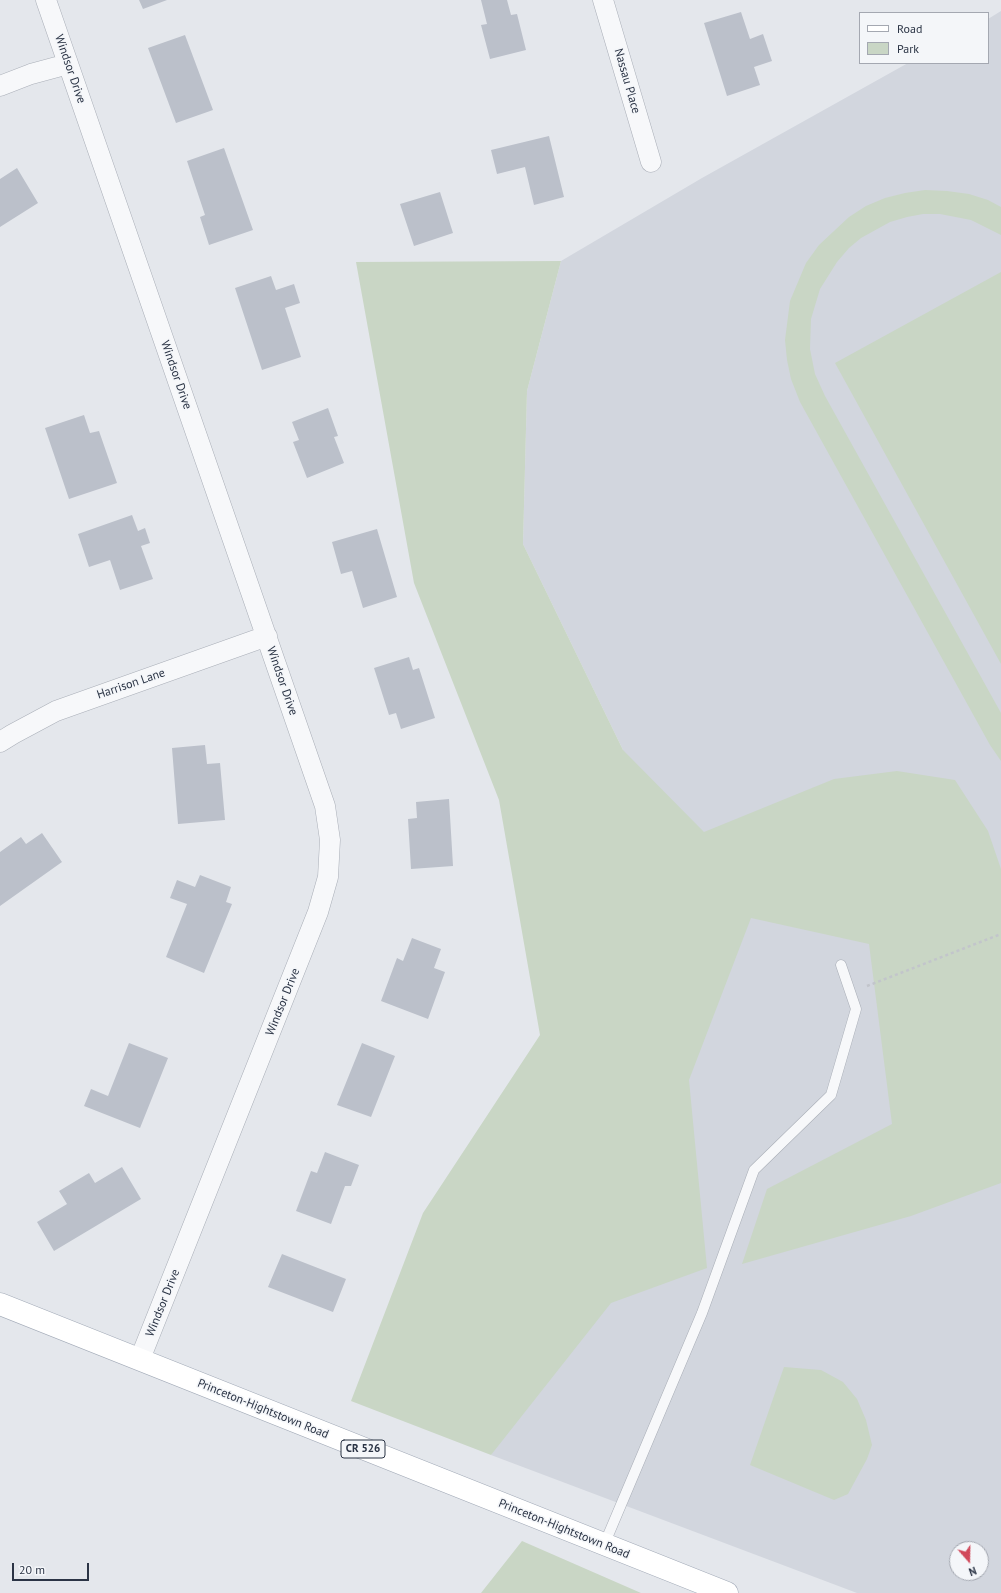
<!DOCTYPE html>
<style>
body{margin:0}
#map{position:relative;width:1001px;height:1593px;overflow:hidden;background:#e4e7ec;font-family:"PT Sans",sans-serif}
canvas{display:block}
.legend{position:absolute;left:859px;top:12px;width:130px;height:52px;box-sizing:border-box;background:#f4f6f9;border:1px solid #a4a8b1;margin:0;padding:5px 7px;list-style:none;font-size:12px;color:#2b3445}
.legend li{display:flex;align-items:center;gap:8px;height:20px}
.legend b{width:20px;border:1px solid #a4a8b1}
.north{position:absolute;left:949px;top:1541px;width:40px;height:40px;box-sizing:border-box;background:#f4f6f9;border:1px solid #a4a8b1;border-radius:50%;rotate:160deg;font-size:11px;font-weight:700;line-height:16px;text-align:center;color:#2b3445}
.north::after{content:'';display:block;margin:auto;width:14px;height:18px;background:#d1495b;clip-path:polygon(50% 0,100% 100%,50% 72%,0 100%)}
.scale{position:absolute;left:12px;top:1563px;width:77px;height:18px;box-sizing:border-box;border:2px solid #2b3445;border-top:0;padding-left:5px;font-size:12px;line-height:14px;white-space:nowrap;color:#2b3445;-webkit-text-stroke:3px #f4f6f9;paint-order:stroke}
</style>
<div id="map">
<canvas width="1001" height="1593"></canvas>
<ul class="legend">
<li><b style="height:5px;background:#fff"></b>Road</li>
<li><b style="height:11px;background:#c9d6c5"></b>Park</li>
</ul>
<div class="north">N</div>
<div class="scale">20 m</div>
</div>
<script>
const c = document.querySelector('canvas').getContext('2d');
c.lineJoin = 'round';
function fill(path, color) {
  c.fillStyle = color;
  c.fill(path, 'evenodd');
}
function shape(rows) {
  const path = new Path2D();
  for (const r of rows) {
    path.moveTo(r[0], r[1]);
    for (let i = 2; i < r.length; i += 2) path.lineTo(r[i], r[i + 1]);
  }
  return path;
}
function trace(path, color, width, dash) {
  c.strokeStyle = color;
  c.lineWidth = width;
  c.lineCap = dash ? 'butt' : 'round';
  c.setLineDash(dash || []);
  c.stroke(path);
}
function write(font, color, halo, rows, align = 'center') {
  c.font = font + ' "PT Sans",sans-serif';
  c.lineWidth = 3;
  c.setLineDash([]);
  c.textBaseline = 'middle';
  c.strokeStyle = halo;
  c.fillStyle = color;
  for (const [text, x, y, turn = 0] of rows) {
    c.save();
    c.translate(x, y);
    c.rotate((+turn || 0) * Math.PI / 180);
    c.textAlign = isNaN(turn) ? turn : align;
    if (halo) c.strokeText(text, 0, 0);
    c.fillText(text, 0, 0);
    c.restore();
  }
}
fill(shape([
 [1001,11,1001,1593,857,1593,491,1455,571,1262,623,750,523,544,527,391,561,261,702,178,908,63,988,63,988,19],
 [957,1549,981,1549,981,1573,957,1573]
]), '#d2d6de');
fill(shape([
 [925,190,947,191,969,194,988,200,1001,207,1001,235,971,220,940,214,923,214,907,217,890,222,861,238,849,248,837,262,820,289,811,319,810,349,815,374,825,396,1001,713,1001,761,990,745,800,402,791,379,787,360,785,340,790,301,806,263,819,245,849,217,866,206,885,198,905,193],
 [561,261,527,391,523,544,623,750,704,832,834,779,897,771,955,780,988,831,1001,869,1001,1183,911,1216,742,1264,767,1189,892,1124,869,944,751,918,689,1080,707,1268,611,1303,491,1455,351,1401,423,1213,540,1035,499,800,414,583,356,262],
 [1001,272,1001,664,835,363],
 [784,1367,821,1370,843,1382,857,1399,866,1420,872,1445,867,1459,848,1494,834,1500,750,1465],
 [522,1541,641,1593,481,1593]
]), '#c9d6c5');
fill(shape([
 [139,0,167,0,143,9],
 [481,0,507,0,511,15,517,14,526,50,490,59,481,25,487,24],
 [741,12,750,39,763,34,772,61,754,67,760,85,727,96,704,23],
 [185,35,213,110,176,123,148,48],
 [549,136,564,197,534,205,525,167,497,174,491,150],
 [224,148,253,230,209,245,200,217,205,215,187,161],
 [17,168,38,203,0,227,0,179],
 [440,192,453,233,414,246,400,204],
 [271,276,276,290,294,284,300,303,285,308,301,357,262,370,235,288],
 [328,408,338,436,334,437,344,463,307,478,293,442,299,440,292,422],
 [84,415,90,433,99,431,117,483,69,499,45,428],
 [132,515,138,531,145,528,150,543,141,546,153,579,120,590,110,560,89,567,78,534],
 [377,529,397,597,363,608,352,571,341,574,332,542],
 [409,657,413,670,419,668,435,718,401,729,396,713,389,715,374,668],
 [205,745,207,764,220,763,225,820,178,824,172,748],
 [449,799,453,866,411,869,408,819,417,818,416,802],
 [42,833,62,862,0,906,0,852,21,837,26,844],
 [200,875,231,887,226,902,232,904,204,973,166,957,187,904,170,898,177,880,195,887],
 [412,938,441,949,434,968,445,972,428,1019,381,1001,397,958,403,961],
 [129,1043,168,1058,140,1128,84,1106,91,1089,108,1096],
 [362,1043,395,1056,371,1117,337,1105],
 [325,1152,359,1165,351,1186,345,1186,331,1224,296,1211,311,1171,317,1173],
 [122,1167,141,1199,54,1251,37,1222,67,1204,59,1191,89,1173,95,1183],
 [282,1254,346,1279,333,1312,268,1287]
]), '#bbc0ca');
const service = shape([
 [604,1545,702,1313,754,1170,831,1095,856,1009,841,965]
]);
const minor = shape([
 [46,0,325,806,330,840,328,877,318,912,140,1359],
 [603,0,651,162],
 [0,86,31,74,68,64],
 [0,742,13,734,56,711,267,636]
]);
const primary = shape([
 [0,1304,727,1593]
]);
trace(service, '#a9aeb7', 11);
trace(minor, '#a9aeb7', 21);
trace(primary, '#a3abb8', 23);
trace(shape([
 [867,986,1001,934]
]), '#c2c5cb', 2.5, [3, 3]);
trace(service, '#f7f8fa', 10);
trace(minor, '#f7f8fa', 20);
trace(primary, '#fff', 22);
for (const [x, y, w] of [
 [363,1449,44]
]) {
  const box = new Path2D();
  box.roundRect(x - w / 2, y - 9, w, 18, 3);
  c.fillStyle = '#f4f6f9';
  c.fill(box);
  trace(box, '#2b3445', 1);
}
write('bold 11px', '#2b3445', null, [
 ["CR 526",363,1449]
]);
write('12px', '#2b3445', '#f4f6f9', [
 ["Windsor Drive",70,69,71],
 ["Nassau Place",627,81,74],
 ["Windsor Drive",176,375,71],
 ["Windsor Drive",282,681,71],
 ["Harrison Lane",131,684,-19],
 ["Windsor Drive",283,1002,-68],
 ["Windsor Drive",163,1303,-68],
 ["Princeton-Hightstown Road",263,1409,22],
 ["Princeton-Hightstown Road",564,1529,22]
]);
</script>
